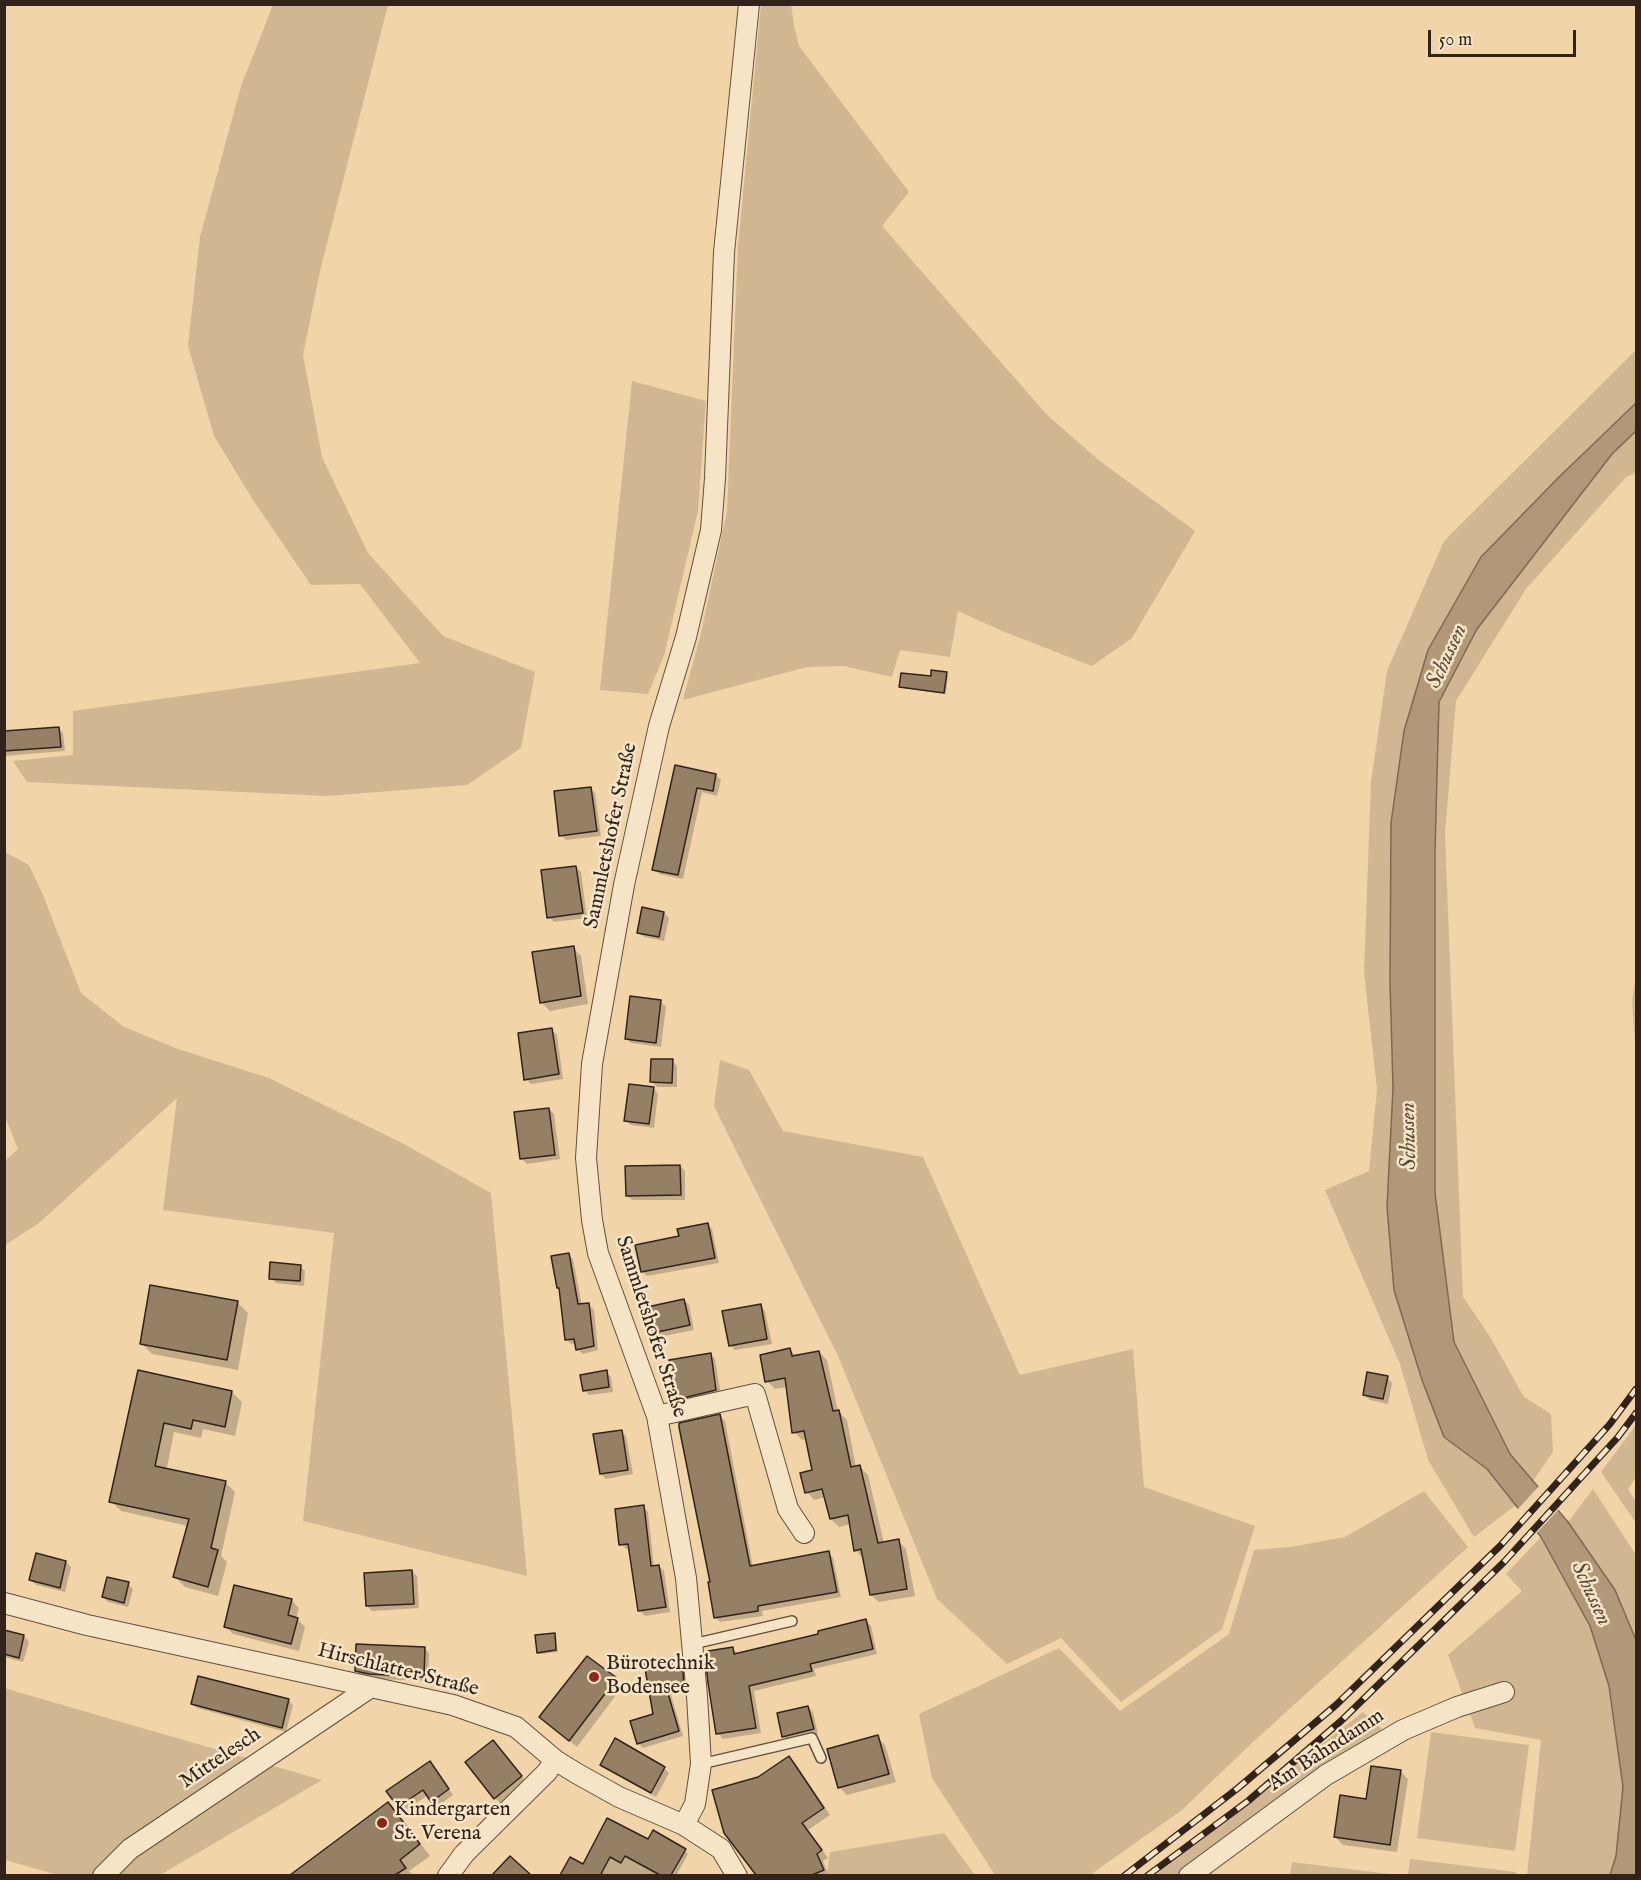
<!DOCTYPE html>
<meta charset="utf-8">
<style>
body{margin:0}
#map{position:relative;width:1641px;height:1880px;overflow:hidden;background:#f1d5a9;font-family:"IM FELL English",serif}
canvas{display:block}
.frame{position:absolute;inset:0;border:6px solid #31231b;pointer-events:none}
.scale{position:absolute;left:1428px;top:30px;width:148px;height:27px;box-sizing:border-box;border:3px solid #31231b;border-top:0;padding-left:8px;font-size:18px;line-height:21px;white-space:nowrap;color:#31231b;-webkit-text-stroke:4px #f6e4c7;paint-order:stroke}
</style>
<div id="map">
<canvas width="1641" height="1880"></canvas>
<div class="frame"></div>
<div class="scale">50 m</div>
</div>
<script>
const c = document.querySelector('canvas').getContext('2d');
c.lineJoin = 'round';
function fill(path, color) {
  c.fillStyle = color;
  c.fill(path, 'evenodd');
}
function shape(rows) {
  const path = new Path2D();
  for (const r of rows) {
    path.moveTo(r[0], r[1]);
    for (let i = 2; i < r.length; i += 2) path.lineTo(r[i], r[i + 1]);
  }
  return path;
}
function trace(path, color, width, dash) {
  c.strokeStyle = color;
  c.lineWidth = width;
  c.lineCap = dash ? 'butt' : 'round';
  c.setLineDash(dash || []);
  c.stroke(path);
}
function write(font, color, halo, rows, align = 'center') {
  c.font = font + ' "IM FELL English",serif';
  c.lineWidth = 5;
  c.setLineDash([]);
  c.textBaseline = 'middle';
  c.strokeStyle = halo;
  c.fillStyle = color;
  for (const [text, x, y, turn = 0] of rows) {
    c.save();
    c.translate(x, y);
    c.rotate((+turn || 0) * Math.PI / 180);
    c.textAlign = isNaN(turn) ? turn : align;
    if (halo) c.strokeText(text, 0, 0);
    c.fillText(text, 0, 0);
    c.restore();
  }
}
fill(shape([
 [273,5,388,5,320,271,303,355,322,457,368,553,443,636,535,672,521,748,467,785,327,796,27,782,13,761,73,755,73,711,420,663,360,584,311,585,253,500,214,436,188,346,200,237,241,86],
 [761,5,791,5,794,25,799,46,909,192,882,226,1047,415,1100,461,1195,531,1132,638,1092,666,1002,631,958,611,950,657,900,650,892,677,844,666,807,667,683,700,701,633,727,511,738,246],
 [1636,350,1636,403,1559,477,1481,557,1428,650,1404,731,1391,823,1390,981,1393,1088,1387,1207,1394,1290,1422,1380,1444,1437,1487,1469,1516,1505,1474,1537,1428,1460,1400,1364,1325,1190,1369,1171,1377,1089,1364,973,1371,782,1387,671,1444,541],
 [632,381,706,401,698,511,664,656,648,694,600,690],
 [1636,431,1636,473,1626,477,1526,589,1456,701,1445,834,1463,1297,1489,1335,1524,1397,1551,1414,1553,1452,1533,1481,1510,1454,1454,1342,1435,1193,1435,851,1439,702,1477,629,1612,453],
 [5,852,29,865,43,895,81,993,124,1027,178,1049,269,1078,402,1143,491,1193,527,1576,303,1521,334,1233,163,1210,177,1098,39,1223,5,1245,5,1161,18,1149,4,1114],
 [1636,977,1636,1058,1632,1000],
 [720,1060,749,1070,783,1131,923,1157,1020,1375,1133,1349,1144,1487,1255,1526,1222,1629,1121,1702,1061,1638,1007,1664,937,1599,838,1356,714,1106],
 [1636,1425,1636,1477,1628,1489,1636,1502,1636,1523,1601,1472],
 [1593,1489,1636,1555,1636,1640,1615,1590,1568,1522],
 [1424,1491,1468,1547,1253,1742,1182,1810,1090,1875,995,1875,932,1778,919,1714,1059,1648,1120,1711,1229,1634,1254,1550,1291,1547,1345,1537],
 [1541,1537,1590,1626,1609,1686,1623,1787,1616,1856,1611,1875,1527,1875,1541,1740,1475,1728,1448,1655,1522,1591,1506,1574],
 [4,1688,322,1780,160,1875,58,1875,5,1860],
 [1363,1712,1386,1733,1181,1875,1154,1876],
 [1431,1732,1529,1745,1515,1851,1417,1838],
 [944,1833,975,1875,827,1875,830,1852],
 [1410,1859,1516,1872,1515,1875,1408,1875],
 [1292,1862,1398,1875,1290,1875]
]), '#d0b791');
const water = shape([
 [1636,403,1636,431,1612,454,1477,629,1439,702,1435,851,1435,1193,1454,1342,1510,1454,1568,1522,1615,1590,1636,1640,1636,1875,1610,1875,1616,1856,1623,1787,1609,1686,1590,1626,1541,1537,1487,1469,1444,1437,1422,1380,1394,1290,1387,1207,1393,1088,1390,981,1391,823,1404,731,1428,650,1481,557,1559,477,1636,403]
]);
fill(water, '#b09879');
trace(water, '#7d6953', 1.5);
fill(shape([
 [1540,1485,1560,1508,1535,1535,1516,1511]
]), '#f1d5a9');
fill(shape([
 [946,673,948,675,946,694,903,688,901,686],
 [58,728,63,733,65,751,4,756,4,732],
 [677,767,716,775,721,780,717,796,702,792,683,879,659,874,654,869],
 [590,788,595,793,601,836,566,840,561,835],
 [576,867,581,872,587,918,554,922,549,917],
 [643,909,664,913,669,918,664,941,644,937,639,932],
 [573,948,581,956,588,1004,550,1011,542,1003],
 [661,1002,666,1007,661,1047,631,1043,626,1038],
 [552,1030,557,1035,563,1079,531,1084,526,1079],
 [672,1061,677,1066,677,1087,657,1087,652,1082],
 [653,1088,658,1094,654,1128,631,1125,626,1120],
 [549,1109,554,1114,560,1159,527,1164,522,1159],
 [680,1166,685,1171,685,1200,632,1200,627,1195],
 [707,1224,712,1229,719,1263,647,1276,642,1271,680,1237],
 [568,1254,573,1259,582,1306,589,1305,594,1310,598,1350,583,1354,578,1349,577,1343,571,1344,566,1339],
 [300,1266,305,1271,304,1286,276,1283,271,1278],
 [684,1300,689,1305,694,1330,659,1337,654,1332],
 [237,1302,248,1313,238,1370,152,1354,141,1343],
 [760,1306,765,1311,772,1344,735,1350,730,1345],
 [789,1349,797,1357,819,1352,827,1360,838,1411,847,1420,856,1467,860,1467,868,1475,884,1543,898,1541,906,1549,915,1596,879,1602,871,1595,863,1558,855,1550,851,1524,839,1527,831,1519,826,1497,814,1500,807,1492,814,1471,807,1439,802,1440,794,1432,787,1387,775,1389,767,1381],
 [710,1354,715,1359,721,1395,682,1404,677,1399],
 [139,1372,232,1392,242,1402,235,1436,203,1429,201,1438,174,1432,167,1468,225,1482,235,1492,221,1556,227,1562,218,1596,185,1587,175,1577,188,1526,121,1511,111,1501],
 [606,1372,611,1377,613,1392,589,1395,584,1390],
 [1387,1378,1392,1383,1388,1404,1370,1400,1364,1395],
 [720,1416,725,1421,753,1567,828,1553,833,1558,841,1597,762,1611,763,1616,720,1622,715,1617,711,1583],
 [621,1431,626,1436,633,1474,606,1479,601,1474],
 [643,1507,648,1512,654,1567,659,1566,664,1571,670,1612,645,1616,640,1611,630,1549,626,1549,621,1544],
 [66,1562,71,1567,65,1592,36,1585,31,1580],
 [412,1571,417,1576,419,1608,372,1611,367,1606],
 [128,1584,133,1589,128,1607,108,1602,103,1597],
 [291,1600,299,1608,296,1618,305,1627,299,1651,233,1634,225,1626],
 [866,1621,871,1626,877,1654,814,1669,816,1676,754,1691,761,1733,723,1739,718,1733,712,1667,733,1649,738,1654,820,1635],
 [4,1632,24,1636,29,1642,23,1662,4,1657],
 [554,1635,556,1637,558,1652,540,1654,538,1652],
 [424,1648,429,1653,428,1681,375,1679,362,1676,357,1671],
 [587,1658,623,1686,577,1747,541,1717],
 [676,1659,681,1664,683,1674,687,1677,688,1692,671,1695,683,1736,643,1748,638,1743,655,1715],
 [288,1700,293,1705,286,1732,197,1708,192,1704],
 [808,1707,813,1712,818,1734,788,1741,783,1736],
 [877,1737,885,1745,896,1782,847,1795,839,1787],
 [498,1747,526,1782,500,1803,495,1798],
 [789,1758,796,1764,830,1815,808,1830,828,1858,823,1861,829,1876,758,1876,746,1846,758,1778],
 [430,1763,453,1795,438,1806,428,1795,404,1811,388,1791],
 [602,1764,664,1768,669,1773,656,1797,607,1769],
 [1400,1771,1408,1779,1397,1852,1343,1845,1335,1837],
 [388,1804,399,1815,430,1856,409,1871,413,1876,309,1876,303,1867],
 [648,1841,682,1848,688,1854,676,1876,562,1876,570,1859,583,1866]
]), '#0003');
const building = shape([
 [931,670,947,672,944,693,899,687,901,673,931,676,931,670],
 [59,727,61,747,4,751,4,731,59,727],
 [675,765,716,774,713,791,697,788,678,875,652,870,675,765],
 [591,787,597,831,559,836,554,791,591,787],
 [576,866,583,913,547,918,541,870,576,866],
 [642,907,664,912,659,937,637,933,642,907],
 [574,946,581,996,540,1003,532,952,574,946],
 [630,996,661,1000,656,1043,625,1039,630,996],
 [552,1028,559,1074,524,1080,518,1033,552,1028],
 [651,1059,673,1059,672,1083,650,1082,651,1059],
 [629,1084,654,1087,649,1124,624,1121,629,1084],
 [549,1108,555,1155,520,1159,514,1112,549,1108],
 [680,1165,681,1195,626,1196,625,1166,680,1165],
 [708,1223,715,1258,641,1272,635,1245,679,1236,677,1229,708,1223],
 [569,1253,578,1304,589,1303,594,1346,576,1350,574,1339,565,1340,559,1288,557,1288,551,1256,569,1253],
 [270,1262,301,1265,300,1281,269,1279,270,1262],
 [150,1285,238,1301,227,1360,140,1344,150,1285],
 [684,1299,690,1325,653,1333,647,1307,684,1299],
 [761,1304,767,1339,729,1346,722,1311,761,1304],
 [790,1348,792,1356,819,1351,833,1411,839,1410,851,1467,860,1465,878,1543,899,1539,907,1589,870,1595,861,1549,854,1551,848,1515,830,1519,822,1489,805,1493,800,1473,812,1470,804,1431,792,1433,785,1378,765,1382,760,1355,790,1348],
 [711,1353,716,1390,675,1400,669,1360,711,1353],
 [138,1370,232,1391,225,1427,193,1420,191,1429,164,1423,155,1466,226,1481,211,1548,218,1550,208,1587,173,1577,189,1519,109,1502,138,1370],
 [607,1370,609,1387,583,1391,580,1375,607,1370],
 [1367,1372,1388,1376,1383,1399,1363,1395,1367,1372],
 [720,1414,750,1566,829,1551,837,1592,758,1606,758,1611,714,1618,708,1582,710,1582,679,1427,679,1423,720,1414],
 [622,1430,628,1470,600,1474,593,1434,622,1430],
 [644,1505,651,1566,659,1565,666,1607,638,1611,628,1544,619,1545,615,1509,644,1505],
 [36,1553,66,1561,60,1588,29,1580,36,1553],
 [412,1570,414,1604,366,1606,364,1573,412,1570],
 [107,1577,129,1582,124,1603,102,1597,107,1577],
 [234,1585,292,1599,288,1615,298,1618,291,1644,224,1627,234,1585],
 [866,1619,873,1649,810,1664,812,1671,749,1686,756,1728,716,1734,708,1683,706,1666,710,1666,708,1651,733,1647,734,1654,818,1634,818,1631,866,1619],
 [4,1630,24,1635,19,1658,4,1654,4,1630],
 [555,1633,556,1650,537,1653,535,1635,555,1633],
 [356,1644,425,1647,424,1677,369,1674,355,1671,356,1644],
 [587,1656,617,1678,569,1741,539,1717,587,1656],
 [677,1658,680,1671,683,1671,684,1687,667,1690,679,1731,637,1744,630,1721,653,1714,644,1663,677,1658],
 [198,1676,289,1699,282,1728,191,1704,198,1676],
 [808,1706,814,1729,782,1737,777,1713,808,1706],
 [878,1735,889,1774,838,1788,827,1749,878,1735],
 [615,1738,665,1767,651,1793,600,1765,615,1738],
 [493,1740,522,1776,494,1799,465,1762,493,1740],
 [789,1756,824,1808,802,1823,822,1850,817,1854,824,1870,812,1875,756,1875,724,1833,712,1790,758,1777,789,1756],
 [430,1761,449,1789,431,1802,423,1790,398,1807,386,1791,430,1761],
 [1371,1766,1401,1770,1390,1845,1334,1837,1340,1795,1366,1799,1371,1766],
 [388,1802,420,1844,400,1860,406,1868,395,1875,290,1875,388,1802],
 [607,1818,648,1839,653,1830,686,1849,671,1875,660,1875,625,1856,621,1863,610,1857,601,1874,604,1875,560,1875,570,1857,583,1864,607,1818],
 [510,1856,531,1875,492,1875,510,1856]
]);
fill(building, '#958065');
trace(building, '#31231b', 1.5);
const lane = shape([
 [693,1644,792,1621],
 [701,1764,812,1738,821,1758]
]);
const street = shape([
 [657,1416,755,1394,788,1509,804,1533],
 [4,1603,87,1625,453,1705,516,1727,555,1760,576,1773,619,1797,684,1825,721,1849,737,1876],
 [684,1825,695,1804,701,1764,697,1696,686,1578,657,1416,598,1253,592,1220,586,1158,592,1064,624,885,659,726,686,637,711,530,715,478,724,252,749,4],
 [103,1876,130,1849,371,1687],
 [448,1876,464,1854,547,1772,555,1760],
 [1189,1876,1326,1775,1403,1730,1457,1707,1504,1692]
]);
trace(lane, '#61503e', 12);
trace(street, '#61503e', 22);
trace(lane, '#f6e4c7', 9);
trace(street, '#f6e4c7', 20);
const rail = shape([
 [1124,1876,1238,1788,1336,1705,1500,1546,1610,1424,1636,1389],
 [1147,1876,1248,1801,1341,1721,1504,1562,1618,1437,1636,1413]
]);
trace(rail, '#31231b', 7);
trace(rail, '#f6e4c7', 4.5, [14]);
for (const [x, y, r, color] of [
 [594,1677,6,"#8f2418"],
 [382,1823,6,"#8f2418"]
]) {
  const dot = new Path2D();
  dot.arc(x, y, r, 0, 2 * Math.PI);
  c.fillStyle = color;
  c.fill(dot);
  trace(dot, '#f6e4c7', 2);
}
write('21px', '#31231b', '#f6e4c7', [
 ["Sammletshofer Straße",612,836,-78],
 ["Sammletshofer Straße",650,1327,72],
 ["Hirschlatter Straße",398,1671,14],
 ["Am Bahndamm",1327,1751,-33],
 ["Mittelesch",221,1759,-34]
]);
write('21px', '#31231b', '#f6e4c7', [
 ["Bürotechnik",606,1665],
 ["Bodensee",606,1689],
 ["Kindergarten",394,1811],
 ["St. Verena",394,1835]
], 'left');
write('italic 22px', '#5d4c3c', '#f6e4c7', [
 ["Schussen",1448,657,-65],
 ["Schussen",1410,1136,-91],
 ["Schussen",1590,1594,65]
]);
</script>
